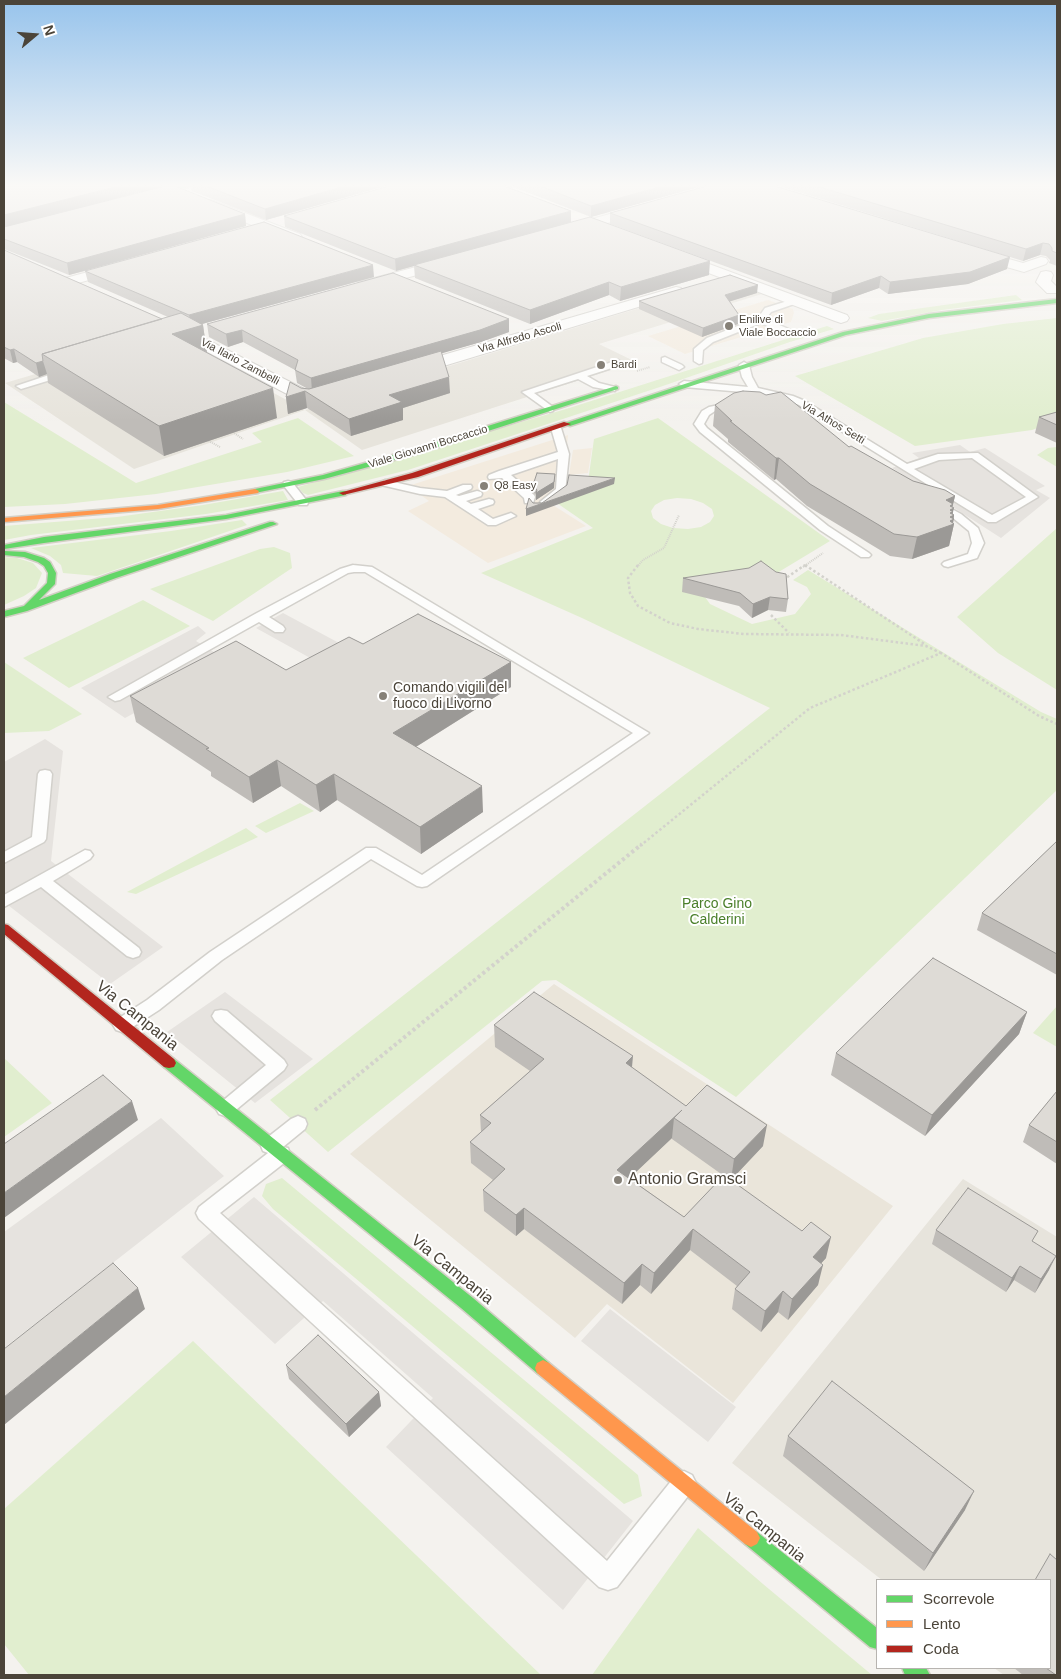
<!DOCTYPE html>
<style>
body{margin:0}
#map{position:relative;width:1061px;height:1679px;overflow:hidden;background:#f4f2ee;font-family:Arial,sans-serif}
canvas{display:block}
.frame{position:absolute;inset:0;border:5px solid #4b4439;pointer-events:none}
.legend{position:absolute;left:876px;top:1579px;width:175px;height:90px;box-sizing:border-box;background:#fff;border:1px solid #b7b4b0;margin:0;padding:6px 9px;list-style:none;font-size:15px;color:#4b4439}
.legend li{display:flex;align-items:center;gap:10px;height:25px}
.legend b{width:25px;border:1px solid #b7b4b0}
.north{position:absolute;left:10px;top:10px;width:50px;height:50px;-webkit-text-stroke:4px #fff;paint-order:stroke;rotate:72deg;font-size:14px;font-weight:700;line-height:20px;text-align:center;color:#4b4439}
.north::after{content:'';display:block;margin:auto;width:18px;height:22px;background:#4b4439;clip-path:polygon(50% 0,100% 100%,50% 72%,0 100%)}
</style>
<div id="map">
<canvas width="1061" height="1679"></canvas>
<div class="frame"></div>
<ul class="legend">
<li><b style="height:6px;background:#63d668"></b>Scorrevole</li>
<li><b style="height:6px;background:#ff974d"></b>Lento</li>
<li><b style="height:6px;background:#b3261e"></b>Coda</li>
</ul>
<div class="north">N</div>
</div>
<script>
const c = document.querySelector('canvas').getContext('2d');
c.lineJoin = 'round';
function fill(path, color) {
  c.fillStyle = color;
  c.fill(path, 'evenodd');
}
function shape(rows) {
  const path = new Path2D();
  for (const r of rows) {
    path.moveTo(r[0], r[1]);
    for (let i = 2; i < r.length; i += 2) path.lineTo(r[i], r[i + 1]);
  }
  return path;
}
function trace(path, color, width, dash) {
  c.strokeStyle = color;
  c.lineWidth = width;
  c.lineCap = dash ? 'butt' : 'round';
  c.setLineDash(dash || []);
  c.stroke(path);
}
function write(font, color, halo, rows, align = 'center') {
  c.font = font + ' Arial,sans-serif';
  c.lineWidth = 4;
  c.setLineDash([]);
  c.textBaseline = 'middle';
  c.strokeStyle = halo;
  c.fillStyle = color;
  for (const [text, x, y, turn = 0] of rows) {
    c.save();
    c.translate(x, y);
    c.rotate((+turn || 0) * Math.PI / 180);
    c.textAlign = isNaN(turn) ? turn : align;
    if (halo) c.strokeText(text, 0, 0);
    c.fillText(text, 0, 0);
    c.restore();
  }
}
fill(shape([
 [728,281,762,294,599,344,636,362,362,450,305,410,134,469,5,383,167,335,305,410],
 [963,1179,1057,1237,1057,1675,1004,1675,994,1668,1050,1668,1050,1580,882,1580,732,1463]
]), '#e7e4dc');
fill(shape([
 [768,300,793,309,794,313,791,322,685,354,648,336],
 [568,435,562,496,548,502,586,526,488,563,408,511,429,501,408,486],
 [592,448,588,473,569,475,573,450]
]), '#f3ebdf');
fill(shape([
 [554,984,893,1206,733,1403,607,1304,575,1338,350,1154]
]), '#eae5da');
fill(shape([
 [1016,295,1022,300,942,310,882,321,868,318,879,314],
 [1057,318,1057,421,1032,430,915,446,795,376,923,338,1003,324],
 [827,326,834,329,790,342,660,387,408,470,308,495,303,493,298,487,566,409],
 [4,402,136,483,262,442,252,433,298,418,354,456,287,472,156,494,65,504,4,507],
 [658,418,830,541,777,573,705,597,710,604,752,624,795,614,811,594,807,587,793,580,808,570,1041,712,1057,719,1057,790,736,1097,556,980,542,981,328,1152,270,1100,770,708,582,618,481,573,593,528,554,501,587,489,594,439],
 [677,498,691,499,703,503,712,509,714,516,710,522,701,527,688,529,673,528,661,524,653,518,651,511,655,505,664,500],
 [1057,447,1057,467,1037,455,1048,448],
 [283,491,288,500,206,514,31,535,4,540,4,526,117,517,203,505],
 [242,520,247,525,97,576,63,573,61,565,50,556,31,548,171,531],
 [1057,528,1057,690,998,653,957,617],
 [274,547,290,553,292,568,213,621,150,589,260,549],
 [4,557,17,558,33,563,42,573,36,588,24,596,4,605],
 [143,600,190,626,69,688,23,658],
 [4,662,82,714,49,731,4,733],
 [300,803,314,811,266,833,255,826],
 [246,828,258,837,136,894,127,892],
 [1057,1006,1057,1047,1033,1033],
 [4,1058,52,1103,4,1137],
 [282,1178,638,1475,642,1496,624,1504,273,1209,262,1196,266,1184],
 [193,1341,541,1675,29,1675,4,1644,4,1509],
 [698,1528,763,1584,872,1675,592,1675]
]), '#e1eecf');
fill(shape([
 [960,445,970,452,985,448,1045,486,1036,490,1050,498,1001,538,892,468,919,458,912,453],
 [283,613,341,644,312,659,256,628],
 [198,626,206,633,196,641,230,662,125,718,81,688],
 [45,739,63,751,51,861,163,947,110,984,4,902,4,762],
 [225,992,313,1059,255,1103,167,1032],
 [161,1118,224,1176,4,1348,4,1232],
 [254,1197,633,1521,563,1610,386,1447,433,1398,323,1301,275,1344,181,1257],
 [610,1309,736,1407,708,1442,581,1341]
]), '#e6e3df');
const lane = shape([
 [794,299,797,299,797,303,771,312,766,319,793,331,793,335,787,335,761,323,713,342,703,350,702,363,699,364,694,361,694,349,707,338,758,318,765,308,794,299],
 [665,357,682,365,684,367,679,370,662,362,662,358,665,357],
 [618,360,623,363,621,365,587,376,599,383,615,387,615,391,593,387,578,379,534,393,553,407,553,411,550,412,522,392,618,360],
 [744,362,749,365,752,377,758,388,793,396,805,401,907,464,938,454,978,453,1038,497,996,522,988,522,799,405,787,400,755,393,684,387,679,384,684,381,748,387,742,377,739,365,744,362],
 [972,458,1026,497,992,515,914,469,939,460,972,458],
 [67,369,72,372,70,374,21,389,16,386,67,369],
 [733,402,738,405,736,407,715,411,709,415,704,424,707,428,828,526,869,553,871,555,869,557,861,557,820,530,700,432,694,424,702,411,709,407,733,402],
 [556,425,561,428,569,454,565,492,549,504,545,505,540,502,556,489,558,459,511,475,534,495,535,497,533,503,525,503,524,498,502,478,489,479,488,477,489,475,499,471,558,452,551,428,556,425],
 [385,480,420,488,447,491,463,485,471,485,472,487,471,489,456,495,459,496,477,491,481,492,482,494,481,496,466,501,471,504,489,499,493,500,494,502,493,504,478,509,493,519,511,513,516,516,496,525,488,525,445,497,420,494,381,485,380,483,385,480],
 [288,481,292,482,307,501,308,503,307,505,299,505,284,486,283,484,284,482,288,481],
 [935,500,961,514,978,528,984,543,977,558,948,567,944,566,942,564,944,562,968,554,972,543,969,531,953,518,931,505,930,503,931,501,935,500],
 [353,565,372,567,649,733,427,886,422,887,417,886,371,859,222,960,159,1010,128,1030,122,1032,116,1030,113,1025,116,1020,147,1000,210,952,366,848,376,848,422,875,633,733,365,572,354,572,348,573,269,617,283,626,285,629,283,632,275,632,259,622,120,700,115,701,108,697,255,614,340,569,353,565],
 [45,770,50,771,52,774,46,839,44,842,4,863,4,852,32,837,38,774,40,771,45,770],
 [85,850,90,851,93,855,90,859,53,881,139,948,141,952,139,956,133,958,127,956,41,887,4,907,4,895,85,850],
 [221,1010,227,1011,284,1060,287,1065,284,1070,231,1114,225,1116,219,1114,216,1109,219,1104,266,1065,215,1021,212,1016,215,1011,221,1010],
 [298,1116,305,1119,307,1124,305,1129,283,1147,288,1148,290,1154,288,1160,220,1213,607,1561,676,1475,684,1471,692,1475,696,1483,692,1491,617,1587,608,1590,599,1587,199,1219,196,1213,199,1207,268,1153,263,1151,261,1146,263,1141,291,1119,298,1116]
]);
const street = shape([
 [211,200,300,234,302,237,295,241,290,240,206,207,205,204,206,201,211,200],
 [646,204,651,205,653,208,651,211,564,235,557,231,559,228,646,204],
 [973,249,1023,263,1041,257,1046,258,1048,261,1046,264,1024,272,968,256,966,253,968,250,973,249],
 [674,251,847,315,849,318,847,321,841,323,835,321,669,258,667,255,669,252,674,251],
 [450,258,455,259,457,262,455,265,364,289,359,288,357,285,359,282,450,258],
 [121,263,126,264,128,267,126,270,67,286,62,285,60,282,62,279,121,263],
 [1046,271,1051,272,1053,275,1051,281,1057,287,1057,293,1047,293,1036,282,1041,272,1046,271],
 [676,287,681,288,683,291,681,294,414,375,402,375,400,371,402,367,676,287],
 [172,322,312,393,321,391,327,392,330,396,327,400,316,403,310,404,304,403,166,330,164,327,166,324,172,322]
]);
const fast = shape([
 [181,186,190,186,143,200,140,198,181,186],
 [1057,299,1057,303,929,318,846,335,570,426,563,424,843,332,929,314,1057,299],
 [616,386,618,387,618,389,420,453,324,479,255,493,251,491,255,489,323,475,414,449,616,386],
 [343,491,346,491,346,495,226,519,44,543,4,549,4,545,44,537,226,515,343,491],
 [270,522,273,522,277,524,116,578,27,611,4,617,4,611,24,606,47,583,48,573,44,566,38,562,24,557,4,555,4,551,25,552,44,558,50,562,56,573,55,584,39,600,110,574,270,522],
 [169,1058,174,1059,473,1298,549,1363,551,1368,549,1373,543,1376,537,1373,461,1308,164,1067,162,1063,164,1059,169,1058],
 [751,1529,757,1532,877,1628,877,1649,870,1647,745,1544,742,1538,745,1532,751,1529],
 [902,1668,926,1668,930,1675,905,1675,902,1668]
]);
const slow = shape([
 [255,489,259,491,258,493,158,509,4,522,4,518,158,505,255,489],
 [543,1360,549,1363,757,1532,760,1538,757,1544,751,1547,745,1544,537,1373,535,1368,537,1363,543,1360]
]);
const jam = shape([
 [564,422,571,424,418,477,343,495,339,493,412,473,564,422],
 [4,924,8,925,174,1059,176,1063,174,1067,169,1068,164,1067,4,934,4,924]
]);
trace(lane, '#d2d0cb', 3);
trace(street, '#d2d0cb', 2);
trace(fast, '#d3cfc5', 3);
trace(slow, '#d3cfc5', 3);
trace(jam, '#d3cfc5', 3);
trace(shape([
 [637,371,650,367],
 [231,431,243,439],
 [205,439,220,447],
 [804,565,807,567],
 [637,567,643,560,664,548,679,515],
 [803,567,823,553]
]), '#d3d2cc', 2, [1, 1]);
trace(shape([
 [638,565,628,578,630,593,638,606,670,623,698,629,744,634,841,635,926,646,941,653],
 [805,565,926,645],
 [783,580,805,565],
 [771,615,789,633],
 [640,846,810,708,941,653,1039,716,1057,724]
]), '#d3d2cc', 2.5, [2.5, 2.5]);
trace(shape([
 [315,1110,642,844]
]), '#d3d2cc', 4, [3, 3]);
fill(lane, '#fdfdfc');
fill(street, '#fdfdfc');
fill(fast, '#63d668');
fill(slow, '#ff974d');
fill(jam, '#b3261e');
fill(shape([
 [4,186,163,186,97,203,245,214,246,226,88,270,374,277,202,324,203,325,207,353,277,418,164,456,48,383,47,374,39,377,17,362,13,363,4,358,4,250,162,319,168,317,88,282,85,271,69,275,4,249],
 [191,186,385,186,266,220,192,191],
 [511,186,702,186,591,217],
 [779,186,1057,186,1057,266,1049,263,1050,260,1046,256,1040,255,1023,261],
 [610,213,1007,269,968,284,888,294,879,288,831,305,610,224],
 [284,216,571,222,709,275,620,301,609,295,530,324,415,278,414,266,396,271,285,227],
 [757,293,730,301,739,315,738,324,702,337,639,309,639,301],
 [207,324,509,332,481,342,441,353,450,393,403,408,403,420,351,436,307,408,288,414,286,397,301,388,308,389,297,383,295,370,243,342,228,347,209,337],
 [715,405,849,447,913,481,955,496,952,507,953,512,953,515,954,515,953,523,954,524,949,546,912,559,890,556,807,506,776,479,774,480,728,442,728,439,713,426],
 [1057,412,1057,443,1035,433,1039,417],
 [533,485,554,488,536,500,536,495,533,492],
 [683,578,788,599,786,612,768,610,752,618,739,606,682,592],
 [363,644,511,662,511,687,416,747,483,812,421,854,337,800,320,812,281,786,253,803,211,776,211,772,136,722,130,696,286,670],
 [1057,841,1057,975,977,930,982,913],
 [1027,1012,1019,1034,925,1136,831,1075,836,1053],
 [494,1025,632,1068,686,1106,763,1146,731,1180,826,1258,821,1263,818,1285,788,1320,778,1312,761,1332,732,1309,735,1289,737,1286,690,1250,651,1294,640,1285,622,1304,524,1229,516,1236,484,1211,483,1190,493,1180,471,1163,470,1142,481,1132,480,1115,530,1071,495,1047],
 [672,1138,672,1139,724,1176,684,1217,629,1178],
 [1057,1091,1057,1164,1023,1142,1029,1125],
 [936,1230,1033,1242,1049,1270,1035,1293,1014,1280,1006,1292,932,1244],
 [286,1365,379,1392,381,1406,349,1437,289,1379],
 [788,1436,965,1510,924,1571,783,1456],
 [1014,1668,1050,1668,1057,1675,1023,1675]
]), '#bfbcb8');
fill(shape([
 [119,186,163,186,4,228,4,215],
 [345,186,385,186,266,220,265,209],
 [663,186,702,186,591,217,591,206],
 [571,211,571,223,414,265,414,266,396,271,395,259],
 [245,214,246,226,69,275,67,263],
 [1043,243,1040,255,1023,261,1026,249],
 [1010,257,1007,269,968,284,888,294,890,282],
 [710,261,709,275,620,301,621,287],
 [373,265,374,277,191,327,189,315],
 [881,276,879,288,831,305,832,293],
 [609,282,609,295,530,324,530,310],
 [758,285,757,293,725,303,725,295],
 [739,315,738,324,702,337,703,328],
 [509,319,509,332,481,342,312,391,311,378],
 [203,325,207,353,50,359],
 [242,330,243,342,228,347,226,334],
 [14,349,17,362,13,363,10,350],
 [43,361,47,374,39,377,36,363],
 [449,377,450,393,403,408,403,420,351,436,349,419,389,395],
 [273,388,277,418,164,456,159,426],
 [305,391,307,408,288,414,286,397],
 [776,458,779,458,776,479,774,480],
 [555,474,554,488,536,500,536,493],
 [615,478,614,484,526,516,526,509],
 [955,496,952,509,954,508,952,516,954,515,953,524,954,524,949,546,912,559,917,537,946,500],
 [770,597,768,610,752,618,753,604],
 [511,662,511,687,395,760,393,733],
 [277,760,281,786,253,803,249,777],
 [334,774,337,800,320,812,316,785],
 [482,786,483,812,421,854,420,827],
 [1027,1012,1019,1034,925,1136,932,1115],
 [633,1056,631,1078,626,1063],
 [132,1101,138,1120,4,1218,4,1193],
 [682,1110,674,1118,672,1138,616,1191,617,1170],
 [767,1125,763,1146,731,1180,734,1159],
 [524,1208,524,1229,516,1236,516,1215],
 [693,1229,690,1250,651,1294,654,1273],
 [831,1237,826,1258,808,1278,813,1257],
 [1056,1256,1049,1270,1035,1293,1041,1279],
 [642,1264,640,1285,622,1304,624,1283],
 [823,1265,818,1285,788,1320,792,1299],
 [1020,1266,1014,1280,1006,1292,1012,1278],
 [138,1288,145,1309,4,1425,4,1397],
 [783,1291,778,1312,761,1332,765,1311],
 [379,1392,381,1406,349,1437,346,1424],
 [974,1491,965,1510,924,1571,933,1553]
]), '#9b9996');
const building = shape([
 [4,186,119,186,4,215,4,186],
 [165,186,175,186,245,214,67,263,4,239,4,227,165,186],
 [206,186,345,186,265,209,206,186],
 [389,186,504,186,571,211,395,259,284,216,389,186],
 [540,186,663,186,591,206,540,186],
 [707,186,775,186,1010,257,970,272,890,282,881,276,832,293,610,213,707,186],
 [816,186,1052,186,1057,188,1057,253,1052,251,1052,248,1049,244,1043,243,1026,249,816,186],
 [590,217,710,261,621,287,609,282,530,310,414,265,590,217],
 [264,222,373,265,189,315,85,271,264,222],
 [4,250,162,319,42,354,43,361,36,363,14,349,10,350,4,347,4,250],
 [393,273,509,319,480,330,311,378,295,370,298,360,242,330,226,334,207,324,393,273],
 [730,275,758,285,725,295,739,315,703,328,639,301,730,275],
 [181,313,203,325,172,334,273,388,159,426,42,354,181,313],
 [441,351,449,377,389,395,402,402,349,419,305,391,286,397,290,382,301,388,309,389,441,351],
 [743,391,760,392,766,395,781,392,849,447,851,446,913,481,945,490,955,496,946,500,953,504,950,506,954,508,950,510,953,512,950,513,954,515,950,517,954,519,950,521,954,524,917,537,894,534,810,484,779,458,776,458,730,421,732,421,715,405,734,393,743,391],
 [1057,412,1057,425,1039,417,1057,412],
 [537,473,555,474,554,482,536,493,537,490,533,485,537,473],
 [569,475,615,478,526,509,529,498,533,503,542,503,567,485,569,475],
 [761,561,776,572,786,574,788,599,770,597,753,604,740,593,683,578,749,568,761,561],
 [418,614,511,662,393,733,482,786,420,827,334,774,316,785,277,760,249,777,206,749,209,748,130,696,236,641,286,670,349,637,363,644,418,614],
 [1057,841,1057,954,982,913,1057,841],
 [933,958,1027,1012,932,1115,836,1053,933,958],
 [534,992,633,1056,626,1063,686,1106,707,1085,767,1125,734,1159,674,1118,682,1110,617,1170,684,1217,724,1175,802,1231,811,1222,831,1237,813,1257,823,1265,792,1299,783,1291,765,1311,735,1289,750,1272,693,1229,654,1273,642,1264,624,1283,524,1208,516,1215,483,1190,505,1169,470,1142,491,1123,480,1115,544,1059,494,1025,534,992],
 [103,1075,132,1101,4,1193,4,1144,103,1075],
 [1057,1091,1057,1142,1029,1125,1057,1091],
 [968,1188,1038,1231,1032,1241,1056,1256,1041,1279,1020,1266,1012,1278,936,1230,968,1188],
 [113,1263,138,1288,4,1397,4,1349,113,1263],
 [318,1335,379,1392,346,1424,286,1365,318,1335],
 [832,1381,974,1491,933,1553,788,1436,832,1381],
 [1050,1554,1057,1560,1057,1675,1056,1675,1046,1668,1050,1668,1050,1580,1035,1580,1050,1554]
]);
fill(building, '#dedbd6');
trace(building, '#9b9996', 1);
const sky = c.createLinearGradient(0, 0, 0, 421);
sky.addColorStop(0, '#98c4ec');
sky.addColorStop(0.44, '#faf9f7');
sky.addColorStop(1, '#faf9f700');
c.fillStyle = sky;
c.fillRect(0, 0, 1061, 421);
for (const [x, y, r, color] of [
 [729,326,5,"#868178"],
 [601,365,5,"#868178"],
 [484,486,5,"#868178"],
 [383,696,5,"#868178"],
 [618,1180,5,"#868178"]
]) {
  const dot = new Path2D();
  dot.arc(x, y, r, 0, 2 * Math.PI);
  c.fillStyle = color;
  c.fill(dot);
  trace(dot, '#fff', 2);
}
write('11px', '#4b4439', '#fff', [
 ["Enilive di",739,320],
 ["Viale Boccaccio",739,333],
 ["Bardi",611,365],
 ["Q8 Easy",494,486]
], 'left');
write('11px', '#4b4439', '#fff', [
 ["Via Alfredo Ascoli",520,338,-16],
 ["Via Ilario Zambelli",240,362,28],
 ["Via Athos Setti",833,423,31],
 ["Viale Giovanni Boccaccio",428,447,-17]
]);
write('14px', '#4b4439', '#fff', [
 ["Comando vigili del",393,688],
 ["fuoco di Livorno",393,704]
], 'left');
write('14px', '#4a7f2a', '#fff', [
 ["Parco Gino",717,904],
 ["Calderini",717,920]
]);
write('16px', '#4b4439', '#fff', [
 ["Via Campania",137,1016,39],
 ["Via Campania",452,1270,39],
 ["Via Campania",764,1528,39]
]);
write('16px', '#4b4439', '#fff', [
 ["Antonio Gramsci",628,1180]
], 'left');
</script>
